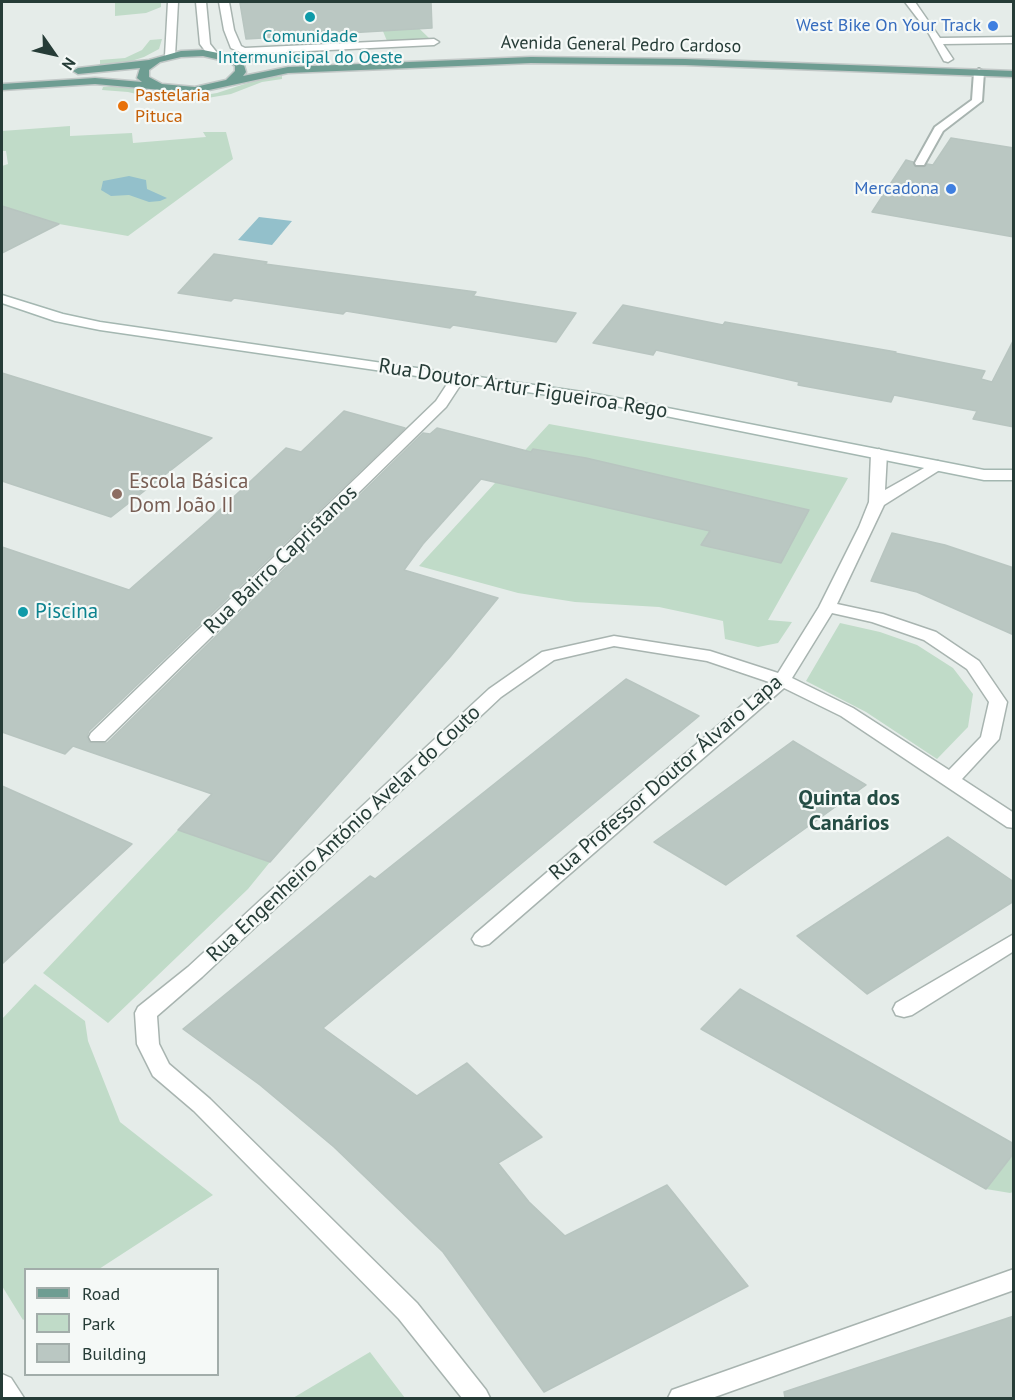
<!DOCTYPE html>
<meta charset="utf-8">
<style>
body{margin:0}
#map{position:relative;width:1015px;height:1400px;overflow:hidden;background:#e5ece9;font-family:"PT Sans",sans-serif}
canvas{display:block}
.frame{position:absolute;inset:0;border:3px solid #263c37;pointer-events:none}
.legend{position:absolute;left:24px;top:1268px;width:195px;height:108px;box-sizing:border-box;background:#f5f9f7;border:2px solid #a2adaa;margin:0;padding:8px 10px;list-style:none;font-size:18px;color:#263c37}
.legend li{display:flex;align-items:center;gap:12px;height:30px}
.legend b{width:30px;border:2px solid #a2adaa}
.north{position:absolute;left:24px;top:24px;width:60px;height:60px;-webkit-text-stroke:4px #f5f9f7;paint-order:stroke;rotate:124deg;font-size:16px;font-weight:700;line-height:24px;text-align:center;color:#263c37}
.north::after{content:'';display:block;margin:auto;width:21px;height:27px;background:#263c37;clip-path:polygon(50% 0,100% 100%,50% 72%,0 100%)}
</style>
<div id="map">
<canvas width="1015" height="1400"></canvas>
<div class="frame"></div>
<ul class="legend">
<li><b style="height:8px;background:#6e9d92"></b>Road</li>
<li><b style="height:16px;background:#c0dbc8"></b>Park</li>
<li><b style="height:16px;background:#bac7c2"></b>Building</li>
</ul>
<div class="north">N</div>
</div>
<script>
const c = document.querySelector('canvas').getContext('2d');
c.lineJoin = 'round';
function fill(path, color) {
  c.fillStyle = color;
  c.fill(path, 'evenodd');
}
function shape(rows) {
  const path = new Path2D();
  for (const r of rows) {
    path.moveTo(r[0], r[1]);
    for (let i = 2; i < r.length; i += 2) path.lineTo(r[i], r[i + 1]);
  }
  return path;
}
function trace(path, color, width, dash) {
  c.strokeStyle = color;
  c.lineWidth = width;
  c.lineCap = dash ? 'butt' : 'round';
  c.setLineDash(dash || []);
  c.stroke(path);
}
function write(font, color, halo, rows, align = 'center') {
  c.font = font + ' "PT Sans",sans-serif';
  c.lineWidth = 4.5;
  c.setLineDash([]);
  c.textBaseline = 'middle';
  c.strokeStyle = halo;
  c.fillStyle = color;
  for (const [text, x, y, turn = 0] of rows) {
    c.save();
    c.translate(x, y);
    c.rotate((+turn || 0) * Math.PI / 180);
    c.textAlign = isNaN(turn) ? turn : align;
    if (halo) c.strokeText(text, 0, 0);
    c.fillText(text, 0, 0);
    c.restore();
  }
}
fill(shape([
 [115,2,161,2,161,7,146,13,115,16],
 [371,2,392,2,430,39,387,41],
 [162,39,159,49,144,57,122,64,100,65,100,60,125,58,142,50,150,40],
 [282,76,282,79,262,82,231,94,190,101,149,97,128,92,102,90,103,87,123,86,163,96,192,97,217,93,260,79],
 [70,126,70,136,132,133,133,143,206,137,203,132,226,132,233,159,128,236,59,224,2,206,2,166,8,164,6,151,2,151,2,131],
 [549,424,848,478,768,620,792,622,778,643,758,647,725,639,723,621,692,614,659,607,575,602,518,593,419,566],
 [840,623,880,632,917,645,953,668,973,694,968,727,937,759,866,712,806,681],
 [178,830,270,862,248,889,108,1023,43,973],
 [35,984,85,1021,88,1041,120,1122,213,1195,99,1269,26,1270,26,1318,23,1320,2,1286,2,1019],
 [1013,1155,1013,1192,1010,1193,986,1189],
 [370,1352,405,1398,293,1398]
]), '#c0dbc8');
fill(shape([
 [129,176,146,180,147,189,167,198,160,201,149,202,129,195,111,196,101,190,103,181],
 [259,217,292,221,272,245,238,240]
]), '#93c0cb');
const building = shape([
 [275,2,431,2,432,28,246,39,240,3,275,2],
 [951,138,1014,148,1014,237,872,212,906,160,913,162,916,167,924,167,927,164,933,165,951,138],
 [2,206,59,224,2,253,2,206],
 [214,254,267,262,265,264,476,292,473,296,576,313,556,342,453,325,450,328,346,311,343,314,234,298,231,301,178,293,214,254],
 [623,305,723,325,725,322,896,352,895,353,985,371,981,379,992,382,1014,339,1014,427,973,419,977,411,894,395,891,402,798,385,799,382,656,350,653,355,593,343,623,305],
 [2,373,212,438,111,517,2,481,2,373],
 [344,411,405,428,89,731,87,736,89,742,107,743,423,433,430,434,437,428,531,452,533,449,586,458,809,510,781,563,701,545,710,531,481,479,423,544,404,570,498,598,450,657,270,862,178,830,212,794,73,746,65,754,2,732,2,547,129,590,208,521,286,448,301,452,344,411],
 [892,533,945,545,1014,568,1014,635,917,592,871,581,892,533],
 [626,679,699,716,323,1028,417,1096,467,1063,542,1137,498,1163,529,1202,565,1236,667,1185,748,1286,544,1392,443,1252,334,1147,260,1085,183,1029,370,876,375,879,626,679],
 [793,741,866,785,726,885,654,842,793,741],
 [2,786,132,844,2,964,2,786],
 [948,837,1014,882,1014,901,867,994,797,936,948,837],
 [740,989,1014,1144,1014,1153,986,1189,701,1029,740,989],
 [1014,1316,1014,1398,785,1398,784,1392,1014,1316]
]);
fill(building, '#bac7c2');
trace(building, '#b8c5c0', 1.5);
const service = shape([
 [979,69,984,72,982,101,943,131,924,165,916,165,915,163,935,127,972,100,974,72,979,69]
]);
const pedestrian = shape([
 [219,2,229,2,234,30,241,46,245,48,434,39,439,42,434,45,244,54,231,48,224,30,219,2]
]);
const minor = shape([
 [168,2,178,2,175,56,170,59,165,56,168,2],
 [196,2,206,2,210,44,218,54,217,56,209,56,200,44,196,2],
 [905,2,915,2,940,38,1014,37,1014,43,943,44,953,59,948,62,944,61,928,32,905,2],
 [458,374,465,378,446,407,105,741,91,741,89,737,91,733,436,401,453,375,458,374],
 [879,449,887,454,885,490,933,463,938,461,946,466,884,505,837,604,883,614,936,632,979,661,1007,702,999,739,962,779,1014,813,1014,828,1007,827,841,716,784,688,489,944,482,946,475,944,472,939,475,934,769,682,707,661,614,646,554,660,501,697,202,977,157,1016,159,1044,169,1064,210,1099,417,1303,486,1390,490,1398,462,1398,399,1319,194,1111,153,1076,137,1044,135,1013,138,1007,188,967,489,689,542,652,614,636,710,651,778,673,819,607,859,527,869,502,871,454,879,449],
 [832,613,872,622,924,640,967,669,989,702,981,737,949,770,853,708,792,678,832,613],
 [1014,934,1014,951,912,1015,904,1017,896,1015,893,1009,896,1003,1014,934],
 [1014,1269,1014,1290,712,1398,668,1398,672,1390,1014,1269],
 [2,1374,11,1378,24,1398,2,1398,2,1374]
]);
const secondary = shape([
 [2,295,63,314,100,322,596,394,984,470,1014,470,1014,480,984,480,596,402,100,330,55,321,2,303,2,295]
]);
const primary = shape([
 [203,50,233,56,304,55,309,58,304,61,243,62,246,72,243,76,288,67,531,57,685,59,1014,71,1014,77,685,65,531,63,288,73,195,93,95,84,2,90,2,84,95,78,142,82,137,78,140,68,78,74,73,71,78,68,149,60,181,51,203,50],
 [203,56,229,62,235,66,235,71,226,80,195,87,162,84,149,77,149,70,160,62,181,57,203,56]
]);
trace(service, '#a8b4b0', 4);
trace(pedestrian, '#a8b4b0', 3);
trace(minor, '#a8b4b0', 3);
trace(secondary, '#a4b7b1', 3);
trace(primary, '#c2c8c7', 3);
fill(service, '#fff');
fill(pedestrian, '#fff');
fill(minor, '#fff');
fill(secondary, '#fff');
fill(primary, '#6e9d92');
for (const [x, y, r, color] of [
 [310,17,6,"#0f9aa8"],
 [993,26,6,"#3f7fe0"],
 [123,106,6,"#e8710a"],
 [951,189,6,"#3f7fe0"],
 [117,494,6,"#8d6e63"],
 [23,612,6,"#0f9aa8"]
]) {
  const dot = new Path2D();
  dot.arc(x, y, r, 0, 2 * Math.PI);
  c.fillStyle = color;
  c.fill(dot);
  trace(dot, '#f5f9f7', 2);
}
write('18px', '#366cbe', '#f5f9f7', [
 ["West Bike On Your Track",981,26],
 ["Mercadona",939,189]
], 'right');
write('18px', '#0d838f', '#f5f9f7', [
 ["Comunidade",310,37],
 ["Intermunicipal do Oeste",310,58]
]);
write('18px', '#263c37', '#f5f9f7', [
 ["Avenida General Pedro Cardoso",621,45,1]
]);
write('18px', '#c56008', '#f5f9f7', [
 ["Pastelaria",135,96],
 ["Pituca",135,117]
], 'left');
write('21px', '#263c37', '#f5f9f7', [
 ["Rua Doutor Artur Figueiroa Rego",523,389,9],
 ["Rua Bairro Capristanos",281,560,-44],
 ["Rua Professor Doutor Álvaro Lapa",666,778,-41],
 ["Rua Engenheiro António Avelar do Couto",344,834,-43]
]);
write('21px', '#785e54', '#f5f9f7', [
 ["Escola Básica",129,482],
 ["Dom João II",129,506]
], 'left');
write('21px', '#0d838f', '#f5f9f7', [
 ["Piscina",35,612]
], 'left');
write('bold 22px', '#244c44', '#f5f9f7', [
 ["Quinta dos",849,799],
 ["Canários",849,824]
]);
</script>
